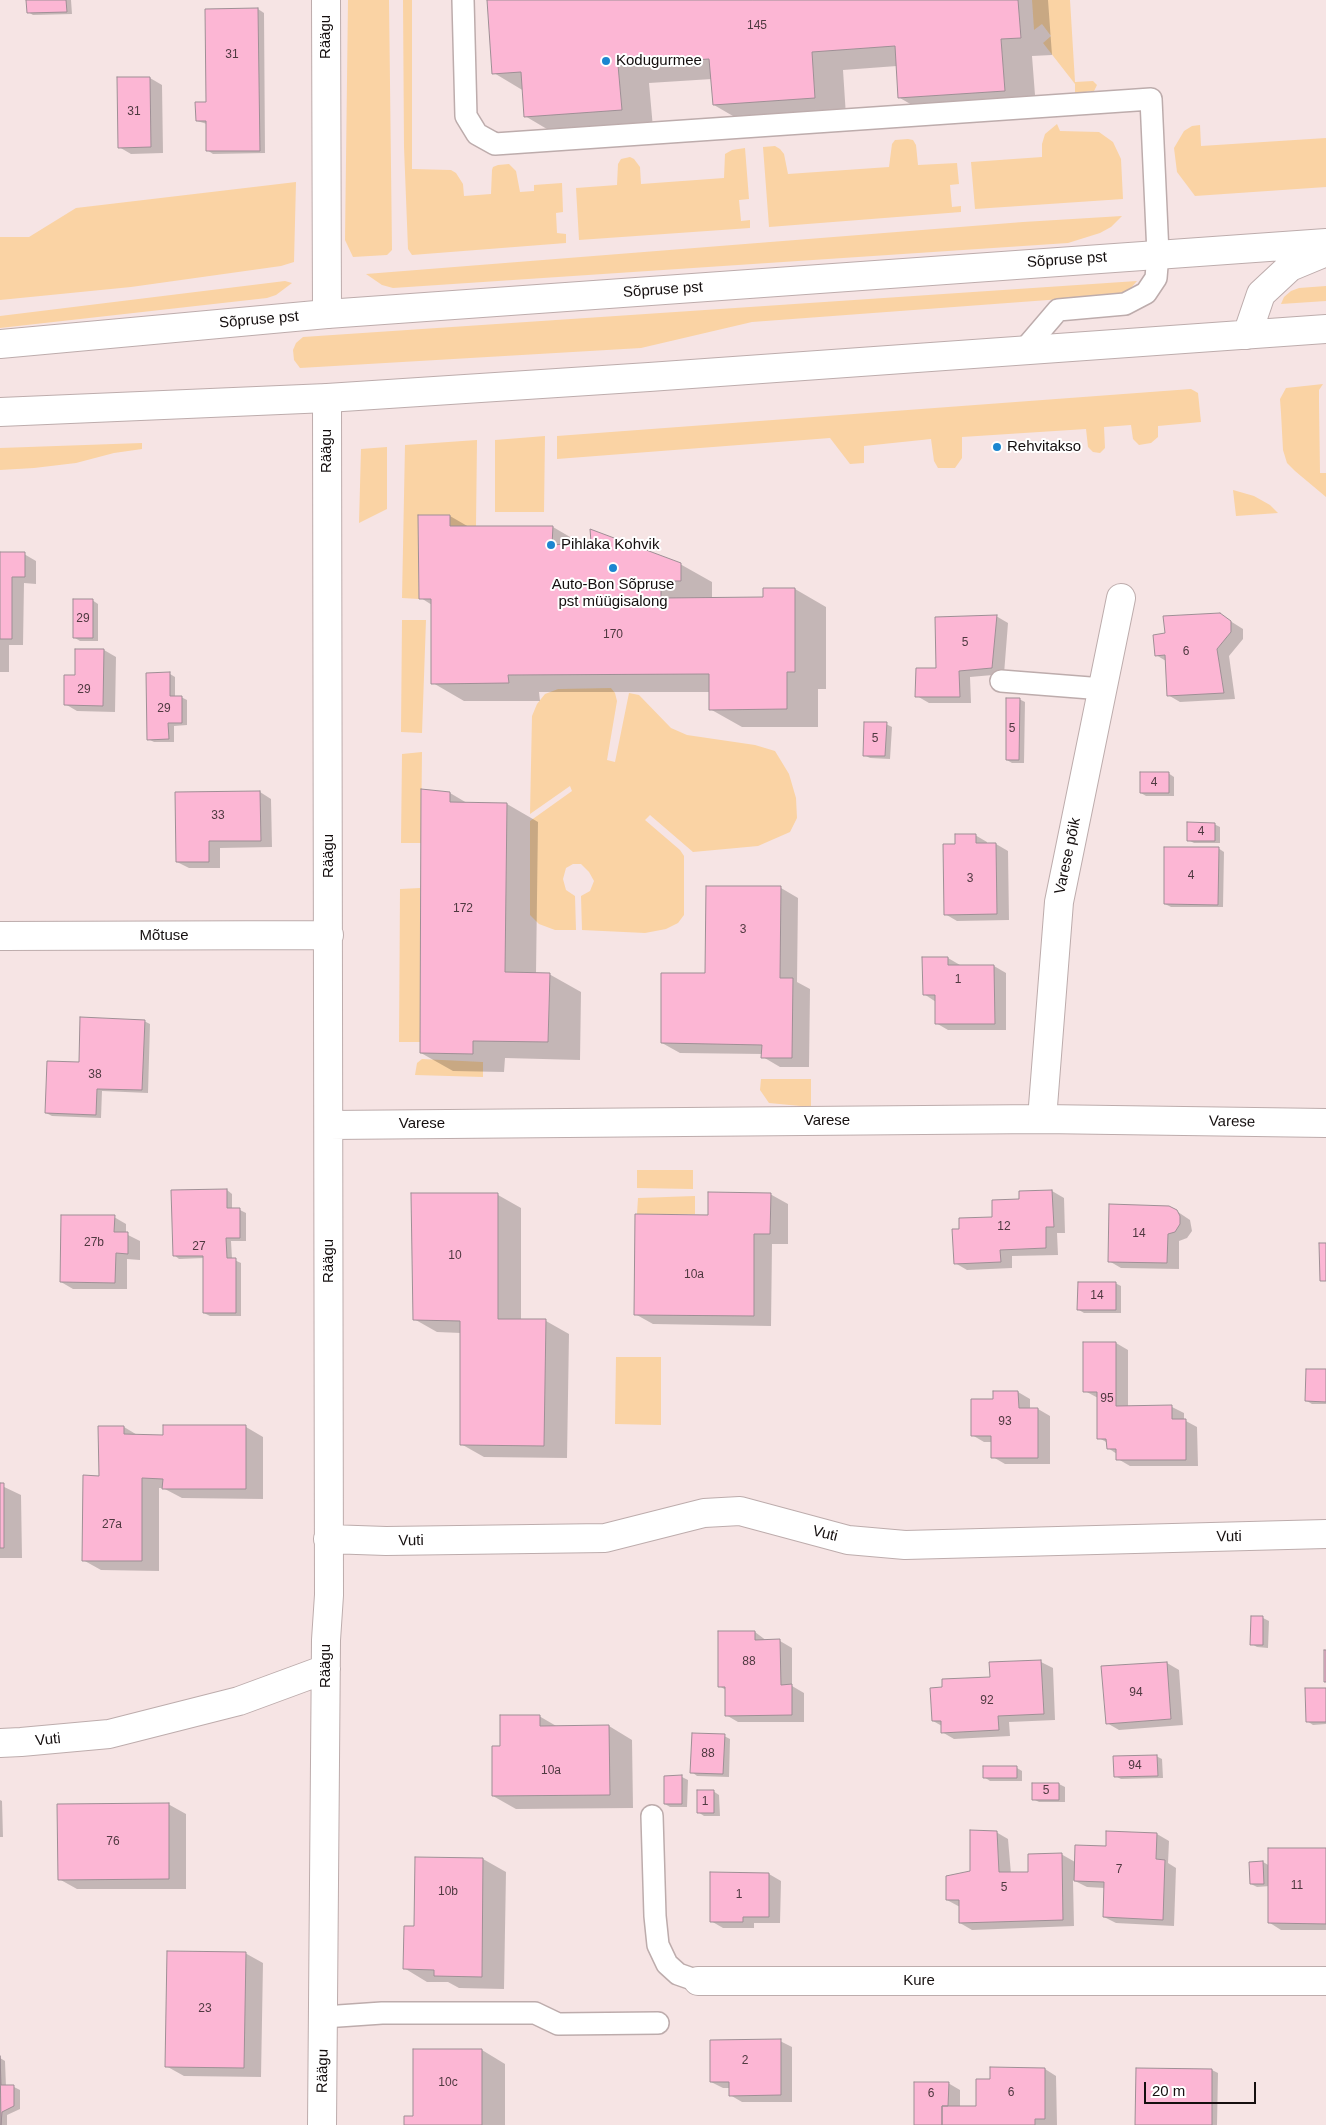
<!DOCTYPE html>
<meta charset="utf-8">
<style>
body{margin:0}
#map{position:relative;width:1326px;height:2125px;overflow:hidden;background:#f6e4e4;font-family:Arial,sans-serif}
canvas{display:block}
.scale{position:absolute;left:1144px;top:2082px;width:112px;height:22px;box-sizing:border-box;border:2px solid #150f0f;border-top:0;padding-left:6px;font-size:15px;line-height:18px;white-space:nowrap;color:#150f0f;-webkit-text-stroke:4px #fff;paint-order:stroke}
</style>
<div id="map">
<canvas width="1326" height="2125"></canvas>
<div class="scale">20 m</div>
</div>
<script>
const c = document.querySelector('canvas').getContext('2d');
c.lineJoin = 'round';
function fill(path, color) {
  c.fillStyle = color;
  c.fill(path, 'evenodd');
}
function shape(rows) {
  const path = new Path2D();
  for (const r of rows) {
    path.moveTo(r[0], r[1]);
    for (let i = 2; i < r.length; i += 2) path.lineTo(r[i], r[i + 1]);
  }
  return path;
}
function trace(path, color, width, dash) {
  c.strokeStyle = color;
  c.lineWidth = width;
  c.lineCap = dash ? 'butt' : 'round';
  c.setLineDash(dash || []);
  c.stroke(path);
}
function write(font, color, halo, rows, align = 'center') {
  c.font = font + ' Arial,sans-serif';
  c.lineWidth = 4;
  c.setLineDash([]);
  c.textBaseline = 'middle';
  c.strokeStyle = halo;
  c.fillStyle = color;
  for (const [text, x, y, turn = 0] of rows) {
    c.save();
    c.translate(x, y);
    c.rotate((+turn || 0) * Math.PI / 180);
    c.textAlign = isNaN(turn) ? turn : align;
    if (halo) c.strokeText(text, 0, 0);
    c.fillText(text, 0, 0);
    c.restore();
  }
}
fill(shape([
 [348,0,389,0,392,250,387,255,353,257,345,240],
 [403,0,412,0,412,169,451,170,456,173,463,184,464,196,491,194,492,170,493,167,498,165,509,164,516,171,520,192,534,191,534,185,562,183,563,212,556,213,557,233,566,234,566,243,412,255,408,249,404,147],
 [1032,0,1070,0,1075,82,1093,81,1097,85,1094,91,1075,93,1075,84,1043,43,1051,36,1042,24,1034,30],
 [1057,124,1060,131,1099,132,1113,142,1121,159,1123,199,975,209,971,162,1042,157,1042,144,1045,134],
 [1200,125,1201,146,1326,138,1326,187,1195,196,1177,172,1174,148,1184,131,1192,126],
 [908,139,913,140,916,145,918,165,957,163,959,184,950,185,952,207,961,206,961,212,769,227,763,147,775,146,780,149,784,154,788,174,889,167,892,144,895,140],
 [745,148,749,199,739,200,741,221,750,220,750,228,579,240,576,188,617,185,618,164,621,159,630,157,634,159,640,167,641,184,724,178,725,154,732,150],
 [296,182,294,262,281,266,131,287,0,300,0,237,29,237,76,208],
 [1122,216,1111,227,1100,233,1068,243,393,288,382,285,366,274,1023,222],
 [285,281,292,283,276,295,267,298,0,328,0,316],
 [1137,281,1130,289,1121,293,1102,296,752,322,641,348,300,368,294,360,293,350,296,343,303,337],
 [1326,286,1326,301,1281,304,1284,297,1291,291,1299,288],
 [1323,384,1319,390,1319,402,1320,473,1326,473,1326,497,1295,471,1287,463,1283,450,1281,413,1280,399,1286,388],
 [1191,389,1198,393,1201,422,1158,426,1158,437,1151,443,1139,445,1133,439,1131,425,1104,427,1105,448,1100,453,1093,452,1088,447,1086,429,962,437,962,458,955,468,938,468,934,461,931,439,864,446,864,463,850,464,830,438,557,459,557,436],
 [545,436,544,512,495,512,495,440],
 [477,440,476,526,450,526,450,515,418,515,419,599,402,598,405,445],
 [142,443,142,449,114,453,76,463,34,468,0,470,0,448],
 [387,447,387,509,359,523,361,449],
 [1233,490,1254,496,1270,505,1278,513,1236,516],
 [402,620,426,620,422,733,401,732],
 [611,688,615,693,617,701,607,760,615,762,629,693,639,695,671,728,687,735,755,745,775,751,789,774,796,798,797,818,790,832,758,846,693,852,650,815,645,820,680,850,684,856,684,915,678,923,666,929,645,933,582,930,581,896,590,891,594,881,589,872,581,864,573,864,566,868,563,879,566,890,575,896,576,930,555,930,539,924,530,915,530,821,572,791,570,786,530,814,532,716,537,704,545,694,558,689],
 [422,752,421,843,401,843,402,754],
 [420,888,420,1042,399,1042,400,889],
 [422,1059,483,1062,483,1077,415,1075,417,1063],
 [761,1079,811,1079,811,1107,769,1103,760,1090],
 [637,1170,693,1170,693,1189,637,1188],
 [695,1196,695,1214,637,1214,638,1198],
 [616,1357,661,1357,661,1425,615,1424]
]), '#fad3a4');
fill(shape([
 [28,0,71,0,72,14,33,15,28,12],
 [489,0,1048,0,1052,55,1032,56,1036,108,931,116,900,98,897,66,843,70,846,116,745,123,714,105,712,79,649,83,653,128,557,135,525,116,524,91,494,73],
 [258,9,264,13,265,153,213,154,207,150,207,124,197,121],
 [150,78,162,85,163,153,131,154,119,147,118,79],
 [450,516,469,527,553,527,582,544,680,564,712,582,712,599,765,598,795,589,826,607,826,689,818,689,818,727,742,727,710,709,710,692,539,692,540,701,464,701,433,683,432,605,421,598],
 [0,553,24,554,36,561,36,584,24,583,23,645,9,645,9,672,0,672],
 [92,600,98,604,98,641,80,641,75,638],
 [1219,614,1243,629,1243,639,1229,656,1235,699,1180,702,1168,695,1166,661,1156,655,1167,634],
 [996,616,1008,623,1004,674,970,677,971,703,929,703,917,696,938,670],
 [104,650,116,657,115,712,77,711,65,704,76,676],
 [170,674,175,677,175,697,181,697,187,700,187,725,174,726,174,742,154,742,148,739],
 [1019,699,1025,702,1024,763,1012,763,1007,760],
 [886,724,892,727,890,759,870,758,864,755],
 [1168,773,1174,777,1174,796,1146,796,1141,793],
 [260,792,271,799,272,847,220,848,220,868,189,868,177,862],
 [450,793,467,803,507,804,538,822,536,974,549,974,581,992,580,1060,505,1058,504,1072,453,1071,421,1053],
 [1214,824,1220,827,1220,843,1194,843,1188,840],
 [975,835,987,842,987,844,996,844,1008,851,1009,920,957,921,945,914,956,845],
 [1218,848,1224,852,1223,907,1171,907,1165,904],
 [781,888,798,898,797,982,810,989,809,1067,780,1067,763,1057,763,1054,680,1053,662,1043,706,975],
 [948,958,960,965,994,966,1006,973,1006,1030,948,1030,936,1023,936,1002,924,994],
 [144,1021,150,1024,148,1093,102,1091,101,1118,52,1116,46,1113,80,1063],
 [227,1190,232,1194,232,1209,240,1210,246,1213,246,1241,231,1241,232,1259,241,1263,241,1316,210,1316,204,1313,204,1258,179,1259,174,1255],
 [1052,1191,1064,1198,1065,1233,1057,1233,1058,1255,1012,1256,1012,1268,967,1270,955,1263,960,1230,993,1218,1020,1201],
 [412,1194,498,1195,521,1208,521,1321,546,1321,569,1334,567,1458,484,1457,461,1444,461,1333,437,1332,414,1319],
 [770,1194,788,1204,788,1244,772,1244,771,1326,653,1324,635,1314,709,1216],
 [1172,1208,1190,1220,1192,1231,1187,1238,1179,1241,1179,1269,1121,1268,1109,1261],
 [114,1217,126,1224,126,1234,140,1241,140,1260,127,1259,127,1289,73,1289,61,1282],
 [1115,1283,1121,1286,1121,1313,1084,1313,1079,1310],
 [1116,1343,1128,1350,1128,1407,1172,1407,1184,1413,1184,1420,1197,1427,1198,1466,1130,1466,1118,1459,1117,1454,1108,1448,1108,1443,1099,1438,1098,1398,1085,1391],
 [1326,1370,1326,1404,1312,1404,1307,1401],
 [1018,1392,1030,1399,1030,1409,1038,1409,1050,1416,1050,1464,1005,1464,993,1457,992,1442,984,1442,972,1435,995,1400],
 [124,1427,139,1436,164,1436,246,1427,263,1437,263,1499,182,1498,163,1488,159,1488,159,1571,101,1570,83,1560,100,1477],
 [0,1485,21,1495,22,1558,0,1558],
 [1263,1618,1269,1621,1268,1648,1257,1647,1252,1644],
 [755,1632,767,1641,780,1641,792,1648,792,1686,804,1693,804,1722,738,1722,726,1715,726,1690,719,1686],
 [1041,1662,1053,1668,1055,1720,1009,1722,1010,1736,954,1739,942,1732,942,1726,933,1721,991,1678,990,1664],
 [1167,1663,1179,1670,1183,1725,1119,1730,1107,1723],
 [1326,1689,1326,1724,1313,1725,1307,1721],
 [539,1716,558,1727,609,1726,632,1740,633,1808,516,1809,493,1796,502,1747],
 [724,1736,730,1739,729,1777,697,1776,692,1772],
 [1156,1756,1162,1759,1163,1778,1121,1779,1115,1776],
 [1017,1768,1022,1771,1022,1781,990,1781,984,1777],
 [665,1777,682,1777,688,1780,687,1807,670,1807,665,1804],
 [1033,1784,1059,1784,1065,1787,1065,1802,1039,1802,1033,1799],
 [713,1791,719,1795,720,1816,704,1816,698,1812],
 [0,1800,2,1801,3,1837,0,1837],
 [168,1804,186,1814,186,1889,77,1889,59,1879],
 [996,1832,1008,1839,1011,1874,1030,1874,1061,1854,1075,1862,1107,1847,1157,1834,1169,1841,1168,1863,1176,1868,1174,1926,1116,1923,1104,1917,1105,1888,1087,1887,1073,1880,1074,1926,972,1930,960,1923,960,1907,947,1900,971,1872],
 [1326,1850,1326,1930,1281,1930,1270,1923,1270,1886,1257,1887,1251,1884,1263,1862,1270,1866],
 [483,1859,506,1872,504,1989,459,1988,448,1982,427,1982,404,1968,415,1927],
 [769,1874,781,1881,780,1923,754,1923,754,1928,723,1928,711,1921],
 [245,1953,263,1963,261,2077,184,2076,166,2066],
 [780,2041,792,2047,792,2102,742,2102,730,2095,730,2088,723,2088,711,2082],
 [482,2050,505,2064,505,2125,405,2125],
 [0,2058,5,2061,6,2087,14,2087,20,2090,20,2109,7,2115,7,2125,0,2125],
 [1045,2069,1056,2076,1057,2125,915,2125,948,2083,960,2090,960,2108,977,2108,991,2080],
 [1212,2070,1218,2073,1217,2125,1137,2125]
]), '#0003');
const building = shape([
 [26,0,66,0,67,12,27,13,26,0],
 [487,0,1018,0,1021,38,1001,39,1005,91,898,98,895,46,812,52,815,98,713,105,709,59,618,65,622,110,524,117,521,72,492,74,487,0],
 [258,8,260,151,206,151,206,121,196,121,195,102,206,102,205,9,258,8],
 [117,77,150,77,151,147,118,148,117,77],
 [418,515,450,515,450,526,553,526,552,545,591,542,590,529,681,563,681,581,661,581,661,598,763,597,763,588,795,588,795,672,787,672,787,709,709,710,709,674,508,675,509,683,431,684,431,599,419,599,418,515],
 [0,552,25,552,25,577,12,577,12,639,0,639,0,552],
 [73,599,93,599,93,638,73,638,73,599],
 [1220,613,1231,621,1231,632,1217,649,1224,693,1167,696,1165,655,1155,656,1153,635,1165,633,1163,616,1220,613],
 [997,615,992,668,959,671,960,697,915,697,916,668,936,668,935,617,997,615],
 [75,649,104,649,103,706,64,705,64,675,75,675,75,649],
 [170,672,170,696,182,696,182,723,168,723,169,739,147,740,146,673,170,672],
 [1006,698,1020,698,1019,760,1006,760,1006,698],
 [864,722,887,722,885,756,863,756,864,722],
 [1140,772,1169,772,1169,793,1140,793,1140,772],
 [421,789,450,792,450,802,507,803,505,972,550,973,548,1042,473,1041,473,1054,420,1053,421,789],
 [260,791,261,841,209,841,209,862,176,862,175,792,260,791],
 [1187,822,1215,823,1215,841,1187,841,1187,822],
 [955,834,976,834,976,843,996,843,997,914,944,915,943,844,955,844,955,834],
 [1164,847,1219,847,1218,905,1164,904,1164,847],
 [706,886,781,886,780,978,793,978,792,1058,761,1058,762,1045,661,1043,661,973,705,973,706,886],
 [922,957,948,957,948,965,994,965,995,1024,935,1024,935,995,923,995,922,957],
 [80,1017,145,1020,142,1090,97,1089,96,1115,45,1113,47,1061,79,1062,80,1017],
 [227,1189,227,1208,240,1208,240,1238,226,1238,227,1258,236,1258,236,1313,203,1313,203,1256,173,1256,171,1190,227,1189],
 [1052,1190,1054,1227,1046,1227,1046,1248,1000,1250,1001,1262,954,1264,952,1229,959,1229,959,1218,992,1217,992,1200,1019,1199,1019,1191,1052,1190],
 [708,1192,771,1193,770,1234,754,1234,754,1316,634,1315,635,1214,708,1215,708,1192],
 [411,1193,498,1193,498,1319,546,1319,544,1446,460,1445,460,1321,413,1320,411,1193],
 [1109,1204,1169,1206,1177,1210,1180,1216,1180,1224,1175,1232,1168,1234,1167,1263,1108,1262,1109,1204],
 [61,1215,115,1215,114,1232,128,1232,128,1254,116,1253,115,1283,60,1282,61,1215],
 [1319,1243,1326,1243,1326,1281,1320,1281,1319,1243],
 [1078,1282,1116,1282,1116,1310,1077,1310,1078,1282],
 [1083,1342,1116,1342,1116,1406,1172,1405,1172,1419,1186,1419,1186,1460,1116,1460,1116,1449,1107,1449,1106,1439,1097,1439,1097,1392,1083,1392,1083,1342],
 [1306,1369,1326,1369,1326,1402,1305,1401,1306,1369],
 [993,1391,1018,1391,1019,1408,1038,1408,1038,1458,991,1458,991,1436,971,1436,971,1399,993,1399,993,1391],
 [163,1425,246,1425,246,1489,162,1489,163,1479,142,1478,142,1561,82,1561,83,1475,99,1476,98,1426,124,1426,124,1434,163,1435,163,1425],
 [0,1483,4,1483,4,1548,0,1548,0,1483],
 [1251,1616,1263,1616,1263,1645,1250,1645,1251,1616],
 [718,1631,755,1631,755,1640,780,1639,781,1685,792,1684,792,1715,725,1716,725,1687,718,1687,718,1631],
 [1324,1650,1326,1650,1326,1682,1324,1682,1324,1650],
 [1041,1660,1044,1714,998,1716,999,1730,941,1733,941,1721,932,1721,930,1688,942,1687,942,1679,990,1677,989,1662,1041,1660],
 [1167,1662,1171,1719,1106,1724,1101,1666,1167,1662],
 [1305,1688,1326,1688,1326,1722,1306,1722,1305,1688],
 [500,1715,540,1715,540,1726,609,1725,610,1795,492,1796,492,1746,500,1746,500,1715],
 [692,1733,725,1734,723,1774,690,1773,692,1733],
 [1157,1755,1158,1776,1114,1777,1113,1756,1157,1755],
 [983,1766,1017,1766,1017,1778,983,1778,983,1766],
 [682,1775,682,1804,664,1804,664,1776,682,1775],
 [1032,1783,1059,1783,1059,1800,1032,1800,1032,1783],
 [697,1790,714,1790,714,1813,697,1813,697,1790],
 [169,1803,169,1879,58,1880,57,1804,169,1803],
 [970,1830,997,1831,999,1872,1028,1872,1028,1854,1062,1853,1063,1920,959,1923,959,1900,946,1900,946,1876,970,1871,970,1830],
 [1106,1831,1157,1833,1156,1859,1165,1860,1163,1920,1103,1917,1104,1882,1074,1881,1075,1845,1106,1846,1106,1831],
 [1268,1848,1326,1848,1326,1924,1268,1923,1268,1848],
 [415,1857,483,1858,482,1977,434,1976,434,1970,403,1969,404,1926,414,1926,415,1857],
 [1263,1861,1264,1884,1250,1884,1249,1862,1263,1861],
 [710,1872,769,1873,769,1917,743,1917,743,1922,710,1922,710,1872],
 [167,1951,246,1952,244,2068,165,2067,167,1951],
 [781,2039,781,2095,729,2096,729,2082,710,2082,710,2040,781,2039],
 [413,2049,482,2049,482,2125,404,2125,404,2116,413,2116,413,2049],
 [0,2056,1,2085,14,2085,14,2106,2,2112,1,2125,0,2056],
 [990,2067,1045,2068,1045,2119,1035,2119,1035,2125,942,2125,942,2106,976,2106,976,2079,990,2079,990,2067],
 [1136,2068,1212,2069,1212,2125,1135,2125,1136,2068],
 [914,2082,949,2082,948,2106,942,2106,942,2125,914,2125,914,2082]
]);
fill(building, '#fcb6d4');
trace(building, '#9e8f95', 1);
const service = shape([
 [463,0,466,116,477,134,495,144,1151,99,1158,254,1156,278,1146,293,1125,304,1058,310,1023,351],
 [1001,681,1103,689],
 [652,1816,655,1916,658,1945,667,1964,678,1974,698,1981],
 [324,2017,382,2013,535,2013,558,2024,658,2023]
]);
const minor = shape([
 [326,0,327,314],
 [0,936,329,935],
 [1042,1119,1059,902,1121,598],
 [329,1125,1042,1119,1326,1123],
 [328,1539,386,1541,605,1538,704,1513,740,1511,848,1540,905,1545,1326,1534],
 [0,1743,21,1742,109,1734,239,1701,326,1669],
 [698,1981,1326,1981],
 [322,2125,326,1640,329,1595,327,398]
]);
const secondary = shape([
 [1247,335,1261,294,1290,267,1326,252],
 [0,344,327,314,1326,243],
 [0,412,327,398,649,377,1326,329]
]);
trace(service, '#bdacac', 24);
trace(minor, '#bdacac', 30);
trace(secondary, '#bdacac', 30);
trace(service, '#fff', 21);
trace(minor, '#fff', 28);
trace(secondary, '#fff', 28);
for (const [x, y, r, color] of [
 [606,61,5,"#1b86d0"],
 [997,447,5,"#1b86d0"],
 [551,545,5,"#1b86d0"],
 [613,568,5,"#1b86d0"]
]) {
  const dot = new Path2D();
  dot.arc(x, y, r, 0, 2 * Math.PI);
  c.fillStyle = color;
  c.fill(dot);
  trace(dot, '#fff', 2);
}
write('12px', '#4f3940', null, [
 ["145",757,26],
 ["31",232,55],
 ["31",134,112],
 ["29",83,619],
 ["170",613,635],
 ["5",965,643],
 ["6",1186,652],
 ["29",84,690],
 ["29",164,709],
 ["5",1012,729],
 ["5",875,739],
 ["4",1154,783],
 ["33",218,816],
 ["4",1201,832],
 ["4",1191,876],
 ["3",970,879],
 ["172",463,909],
 ["3",743,930],
 ["1",958,980],
 ["38",95,1075],
 ["12",1004,1227],
 ["14",1139,1234],
 ["27b",94,1243],
 ["27",199,1247],
 ["10",455,1256],
 ["10a",694,1275],
 ["14",1097,1296],
 ["95",1107,1399],
 ["93",1005,1422],
 ["27a",112,1525],
 ["88",749,1662],
 ["94",1136,1693],
 ["92",987,1701],
 ["88",708,1754],
 ["94",1135,1766],
 ["10a",551,1771],
 ["5",1046,1791],
 ["1",705,1802],
 ["76",113,1842],
 ["7",1119,1870],
 ["11",1297,1886],
 ["5",1004,1888],
 ["10b",448,1892],
 ["1",739,1895],
 ["23",205,2009],
 ["2",745,2061],
 ["10c",448,2083],
 ["6",1011,2093],
 ["6",931,2094]
]);
write('15px', '#150f0f', '#fff', [
 ["Räägu",326,37,-90],
 ["Sõpruse pst",1067,260,-4],
 ["Sõpruse pst",663,290,-4],
 ["Sõpruse pst",259,320,-5],
 ["Räägu",327,451,-90],
 ["Räägu",329,856,-90],
 ["Varese põik",1068,856,-78],
 ["Mõtuse",164,936],
 ["Varese",827,1121],
 ["Varese",1232,1122,1],
 ["Varese",422,1124],
 ["Räägu",329,1261,-90],
 ["Vuti",825,1534,14],
 ["Vuti",1229,1537,-1],
 ["Vuti",411,1541,-1],
 ["Räägu",326,1666,-90],
 ["Vuti",48,1740,-6],
 ["Kure",919,1981],
 ["Räägu",323,2071,-89]
]);
write('15px', '#150f0f', '#fff', [
 ["Kodugurmee",616,61],
 ["Rehvitakso",1007,447],
 ["Pihlaka Kohvik",561,545],
 ["Auto-Bon Sõpruse",613,585,"center"],
 ["pst müügisalong",613,602,"center"]
], 'left');
</script>
